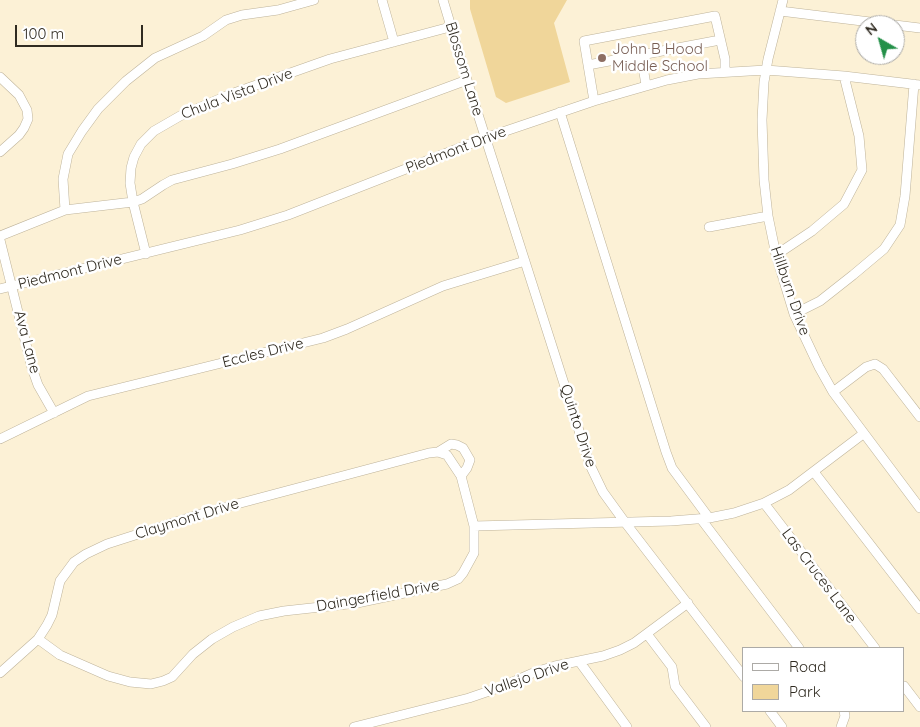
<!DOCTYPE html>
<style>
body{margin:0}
#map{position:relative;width:920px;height:727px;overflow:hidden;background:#fcf1d6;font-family:Quicksand,sans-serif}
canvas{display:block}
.legend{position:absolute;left:742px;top:647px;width:162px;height:65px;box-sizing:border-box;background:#fff;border:1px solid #acaaa6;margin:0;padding:6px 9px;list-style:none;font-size:15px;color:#302b21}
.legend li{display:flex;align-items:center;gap:10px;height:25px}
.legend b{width:25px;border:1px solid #acaaa6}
.north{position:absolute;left:855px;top:15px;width:50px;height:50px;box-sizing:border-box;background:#fff;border:1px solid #acaaa6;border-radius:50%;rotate:322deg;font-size:14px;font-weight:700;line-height:20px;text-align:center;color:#302b21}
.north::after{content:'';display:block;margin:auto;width:18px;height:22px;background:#239048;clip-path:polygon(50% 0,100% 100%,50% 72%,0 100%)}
.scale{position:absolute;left:15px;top:25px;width:128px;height:22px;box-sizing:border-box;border:2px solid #302b21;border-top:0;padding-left:6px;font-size:15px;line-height:18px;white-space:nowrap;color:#302b21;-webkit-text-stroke:4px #fff;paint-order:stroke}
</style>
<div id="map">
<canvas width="920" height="727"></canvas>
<ul class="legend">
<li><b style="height:6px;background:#fff"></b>Road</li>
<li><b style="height:14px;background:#f0d69a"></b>Park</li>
</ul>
<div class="north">N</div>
<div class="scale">100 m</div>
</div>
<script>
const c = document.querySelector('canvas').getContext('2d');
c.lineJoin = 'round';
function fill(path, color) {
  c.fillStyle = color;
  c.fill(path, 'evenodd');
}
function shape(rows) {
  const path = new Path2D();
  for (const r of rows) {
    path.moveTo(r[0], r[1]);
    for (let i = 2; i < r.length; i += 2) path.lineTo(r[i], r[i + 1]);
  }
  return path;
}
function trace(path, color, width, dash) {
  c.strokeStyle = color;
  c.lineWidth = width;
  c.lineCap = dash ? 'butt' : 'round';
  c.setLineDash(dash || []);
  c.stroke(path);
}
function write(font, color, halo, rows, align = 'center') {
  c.font = font + ' Quicksand,sans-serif';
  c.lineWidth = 5;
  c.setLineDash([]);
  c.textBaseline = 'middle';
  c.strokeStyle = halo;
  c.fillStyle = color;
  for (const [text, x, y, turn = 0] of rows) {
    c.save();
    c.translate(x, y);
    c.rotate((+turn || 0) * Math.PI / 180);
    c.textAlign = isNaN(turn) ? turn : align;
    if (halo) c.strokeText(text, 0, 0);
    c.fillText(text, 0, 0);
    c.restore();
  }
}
fill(shape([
 [470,0,567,0,554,23,570,82,506,103,496,97,470,9]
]), '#f0d69a');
const minor = shape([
 [382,0,394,42],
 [443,0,467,80,590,465,603,492,624,521,744,677],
 [783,0,768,59,764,82,762,120,764,180,768,216,776,255,794,314,819,367,833,392,920,508],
 [780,11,920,28],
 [641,55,646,85],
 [588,65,720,40],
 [0,77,19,95,27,110,28,119,24,128,19,135,0,152],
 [594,101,584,41,715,16,725,59,725,71],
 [560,112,666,452,672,468,709,518],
 [65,210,63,179,68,154,82,131,98,109,126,81,155,58,203,36,226,20,242,15,278,10,314,0],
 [709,227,768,216],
 [0,236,65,210,133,202,142,199,163,185,172,180,232,164,280,149,467,80],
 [0,240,32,368,38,385,54,413],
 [146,254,133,202,130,183,131,168,134,157,141,144,154,131,180,116,231,94,330,59,450,27],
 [776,255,812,231,844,204,862,170,859,136,844,76],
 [0,289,240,230,288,215,485,138,594,101,667,80,698,74,766,70,844,76,920,85],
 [794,314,820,301,853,275,884,249,900,225,905,196,914,84],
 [833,392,866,367,875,364,883,369,920,417],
 [0,439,88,396,323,338,347,329,443,286,525,261],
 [438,452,451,444,457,445,463,448,470,460,467,468,461,476],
 [814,472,920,609],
 [764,503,875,648],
 [701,519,799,648],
 [474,526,671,521,709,518,734,513,764,503,789,490,863,434],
 [647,634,672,667,675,686,706,727],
 [579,661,627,727],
 [0,673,38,639,47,625,52,615,60,581,74,562,86,554,107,544,207,512,429,453,438,452,447,455,461,476,474,526,474,553,463,573,458,579,447,584,357,603,284,611,259,616,233,627,212,639,193,654,172,677,163,681,151,684,130,682,108,676,60,655,38,639],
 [904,686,920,707],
 [770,711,782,727],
 [354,727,469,698,501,687,535,672,555,666,603,656,620,650,634,643,688,603],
 [841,727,845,716,844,711]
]);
trace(minor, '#beb39a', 10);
trace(minor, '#fff', 9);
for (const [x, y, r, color] of [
 [602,58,5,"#8d6e63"]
]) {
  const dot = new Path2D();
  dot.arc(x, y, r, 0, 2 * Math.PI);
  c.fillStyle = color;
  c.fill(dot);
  trace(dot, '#fff', 2);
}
write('15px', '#785e54', '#fff', [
 ["John B Hood",612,49],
 ["Middle School",612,66]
], 'left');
write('15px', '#302b21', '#fff', [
 ["Blossom Lane",464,69,73],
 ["Chula Vista Drive",237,94,-21],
 ["Piedmont Drive",456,150,-21],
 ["Piedmont Drive",70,272,-14],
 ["Hillburn Drive",790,291,71],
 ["Ava Lane",27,342,75],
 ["Eccles Drive",263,353,-14],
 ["Quinto Drive",578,426,72],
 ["Claymont Drive",187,519,-17],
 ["Las Cruces Lane",819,576,53],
 ["Daingerfield Drive",378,596,-10],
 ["Vallejo Drive",527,678,-19]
]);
</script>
